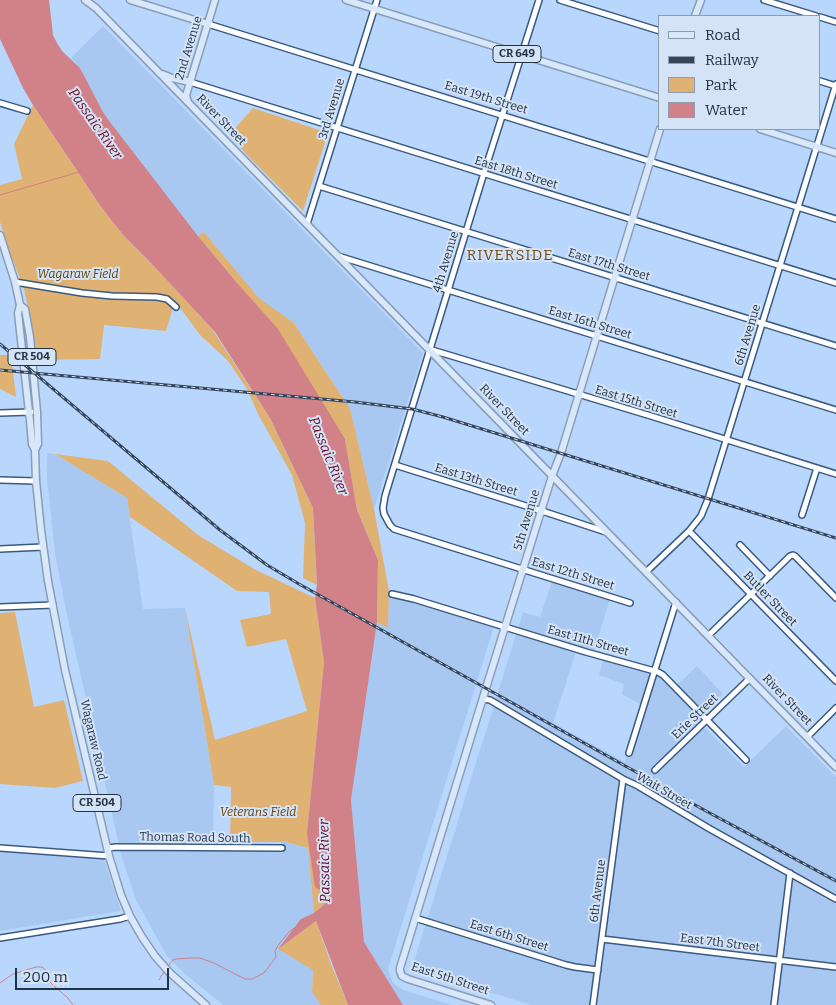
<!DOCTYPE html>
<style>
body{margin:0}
#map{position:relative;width:836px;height:1005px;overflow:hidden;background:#b9d7fd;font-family:Bitter,serif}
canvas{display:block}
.legend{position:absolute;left:658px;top:15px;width:162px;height:115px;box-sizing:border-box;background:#d4e3f6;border:1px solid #8e9caf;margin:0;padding:6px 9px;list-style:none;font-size:15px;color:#243245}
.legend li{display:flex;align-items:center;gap:10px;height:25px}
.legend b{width:25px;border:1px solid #8e9caf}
.scale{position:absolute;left:15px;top:968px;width:154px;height:22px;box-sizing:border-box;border:2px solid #243245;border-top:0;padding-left:6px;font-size:15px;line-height:18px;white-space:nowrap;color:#243245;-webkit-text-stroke:4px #d4e3f6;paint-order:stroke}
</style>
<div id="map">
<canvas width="836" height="1005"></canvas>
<ul class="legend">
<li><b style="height:6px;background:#d8e7fa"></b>Road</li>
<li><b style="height:6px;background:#35455a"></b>Railway</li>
<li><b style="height:14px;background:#dfb173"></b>Park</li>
<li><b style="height:14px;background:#d18289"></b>Water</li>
</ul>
<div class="scale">200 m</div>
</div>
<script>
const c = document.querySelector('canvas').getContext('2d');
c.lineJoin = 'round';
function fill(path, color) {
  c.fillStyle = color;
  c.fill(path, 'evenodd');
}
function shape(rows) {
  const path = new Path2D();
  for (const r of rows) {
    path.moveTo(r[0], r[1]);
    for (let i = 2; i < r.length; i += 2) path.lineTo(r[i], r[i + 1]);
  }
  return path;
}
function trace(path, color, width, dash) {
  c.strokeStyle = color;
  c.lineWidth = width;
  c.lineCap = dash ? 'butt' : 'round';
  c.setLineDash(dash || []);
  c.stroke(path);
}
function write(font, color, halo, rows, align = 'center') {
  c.font = font + ' Bitter,serif';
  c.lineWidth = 4;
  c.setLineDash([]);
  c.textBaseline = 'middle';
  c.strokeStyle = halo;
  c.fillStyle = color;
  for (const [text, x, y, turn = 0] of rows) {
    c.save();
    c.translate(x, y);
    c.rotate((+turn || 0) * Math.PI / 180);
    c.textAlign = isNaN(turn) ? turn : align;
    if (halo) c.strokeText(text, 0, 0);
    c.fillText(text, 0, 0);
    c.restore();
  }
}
fill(shape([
 [103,26,423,353,374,509,350,409,294,323,259,298,204,232,198,236,110,122,103,112,80,68,71,58],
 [47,453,55,454,127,498,143,609,185,608,214,785,213,851,281,852,281,842,286,842,308,848,314,913,301,919,313,970,312,992,321,1005,223,1005,184,973,167,956,136,900,122,858,66,610,55,554,47,479],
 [553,578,611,596,593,654,577,649,553,723,625,762,643,706,622,694,624,684,599,675,604,657,655,667,675,687,697,666,723,694,697,720,744,767,786,726,836,777,836,1005,531,1005,412,968,523,612,540,617],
 [389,591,495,623,388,969,393,983,403,990,452,1005,403,1005,364,942,351,800,377,622,388,628],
 [0,852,104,859,121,911,0,931]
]), '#a8c8f2');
fill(shape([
 [33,105,76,169,99,204,111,220,125,237,151,263,212,329,270,418,313,508,317,585,303,578,305,523,292,475,258,414,247,389,228,361,200,335,175,301,166,331,104,325,100,359,35,360,31,322,24,289,8,248,0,222,0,185,22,179,14,144],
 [253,108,328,133,303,211,249,157,229,135],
 [204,232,259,298,294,323,350,409,374,509,389,591,388,628,377,622,378,560,357,510,345,439,237,283,198,236],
 [0,355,11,355,16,397,0,389],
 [55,454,108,461,198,535,256,570,315,598,324,662,307,833,332,898,314,913,308,848,286,842,230,842,231,787,214,785,185,608,215,740,307,711,286,639,247,647,240,620,271,614,269,592,237,591,130,517,127,498],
 [15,612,34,707,64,700,83,781,55,788,0,784,0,613],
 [316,921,331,964,348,1005,321,1005,312,992,313,970,278,949]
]), '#dfb173');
fill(shape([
 [0,0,49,0,53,35,57,43,62,51,80,68,103,112,110,122,198,236,237,283,278,329,345,439,357,510,378,560,377,622,351,800,364,942,403,1005,348,1005,316,921,278,949,301,919,314,913,332,898,315,887,307,833,324,662,315,598,317,585,313,508,270,418,215,332,151,263,125,237,111,220,99,204,76,169,33,105,23,88,0,39]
]), '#d18289');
trace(shape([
 [0,195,79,172],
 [167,967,173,960,176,959,189,958,200,958,214,963,245,979,252,979,264,973,276,957,275,951,279,944,289,932,294,928],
 [159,980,165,970],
 [0,983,13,974,36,967,42,967,46,970,48,973,47,979,55,987,67,997,73,1005]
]), '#d18289', 1);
const minor = shape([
 [539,0,484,173,385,496,383,508,384,514,390,525,394,529,630,603],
 [560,0,660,31],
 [764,0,816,16],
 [820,17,836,22],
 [208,24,836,219],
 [820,81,836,86],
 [190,82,836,283],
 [0,103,27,111],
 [319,186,836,346],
 [307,224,377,0],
 [338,256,836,410],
 [15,282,82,293,112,296,157,297,167,299,176,307],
 [430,350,432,350,651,416,836,474],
 [0,413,31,412],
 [395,465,542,511,606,532],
 [0,480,36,481],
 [802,515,817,468],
 [689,531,836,681],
 [740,545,770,576],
 [0,549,43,547],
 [646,572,689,531,701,516,708,499,836,84],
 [392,594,414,599,586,652,658,672,663,675,746,760],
 [0,607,53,605],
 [708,636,790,556,793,555,795,556,836,598],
 [483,699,490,700,623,779,638,786,710,829,836,899],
 [807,737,836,708],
 [629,753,676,602],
 [655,770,750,678],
 [0,848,109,856],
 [107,848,116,847,282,848],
 [415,918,566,965,575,967,598,970],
 [0,938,120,919,130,916],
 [602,939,836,967],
 [593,1005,623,779],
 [774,1005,790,873]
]);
const major = shape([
 [85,0,96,8,836,767],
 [130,0,208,24],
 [346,0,660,98],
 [695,16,701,0],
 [162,74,172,78,190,82],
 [188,102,186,96,187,92,215,0],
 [760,129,836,153],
 [0,235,15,282,20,305,18,313,30,421,32,444,35,450,36,481,41,530,48,581,65,670,109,856,121,895,130,916,142,937,155,956,169,972,206,1005],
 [20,305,25,309,30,337,37,412,38,444,35,450],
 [491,1005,408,979,402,976,400,971,400,968,486,688,552,476,561,453,660,129]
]);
trace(minor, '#395a82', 8);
trace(major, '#889db8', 9);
trace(minor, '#fff', 5);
trace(major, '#d8e7fa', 6);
const rail = shape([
 [0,344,220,530,267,565,299,584,706,811,836,881],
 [0,370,355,402,412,409,443,417,836,538]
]);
trace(rail, '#35455a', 3);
trace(rail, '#d4e3f6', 1, [4]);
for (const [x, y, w] of [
 [517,54,48],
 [32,357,48],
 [97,803,48]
]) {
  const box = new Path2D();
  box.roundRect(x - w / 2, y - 8.5, w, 17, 4);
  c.fillStyle = '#d4e3f6';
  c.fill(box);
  trace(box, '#243245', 1);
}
write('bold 11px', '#243245', null, [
 ["CR 649",517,54],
 ["CR 504",32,357],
 ["CR 504",97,803]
]);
write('12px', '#243245', '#d4e3f6', [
 ["2nd Avenue",189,48,-73],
 ["East 19th Street",486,98,17],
 ["3rd Avenue",332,109,-73],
 ["River Street",221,120,46],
 ["East 18th Street",516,173,17],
 ["4th Avenue",446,262,-73],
 ["East 17th Street",609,265,17],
 ["East 16th Street",590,323,17],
 ["6th Avenue",748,335,-73],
 ["East 15th Street",636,402,17],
 ["River Street",504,410,46],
 ["East 13th Street",476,480,17],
 ["5th Avenue",527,520,-73],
 ["East 12th Street",573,574,17],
 ["Butler Street",770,599,46],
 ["East 11th Street",588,641,16],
 ["River Street",787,700,46],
 ["Erie Street",695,717,-44],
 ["Wagaraw Road",93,740,77],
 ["Wait Street",664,791,30],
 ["Thomas Road South",195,838,1],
 ["6th Avenue",598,891,-83],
 ["East 6th Street",509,936,17],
 ["East 7th Street",720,943,7],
 ["East 5th Street",450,979,18]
]);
write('italic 12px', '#5f400d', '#d4e3f6', [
 ["Wagaraw Field",78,275],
 ["Veterans Field",258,813]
]);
write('italic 14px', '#6c0b24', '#d4e3f6', [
 ["Passaic River",95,124,55],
 ["Passaic River",328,456,68],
 ["Passaic River",325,861,-91]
]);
c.letterSpacing = '1px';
write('15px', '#6e4d19', '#d4e3f6', [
 ["RIVERSIDE",510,256]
]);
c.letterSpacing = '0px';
</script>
